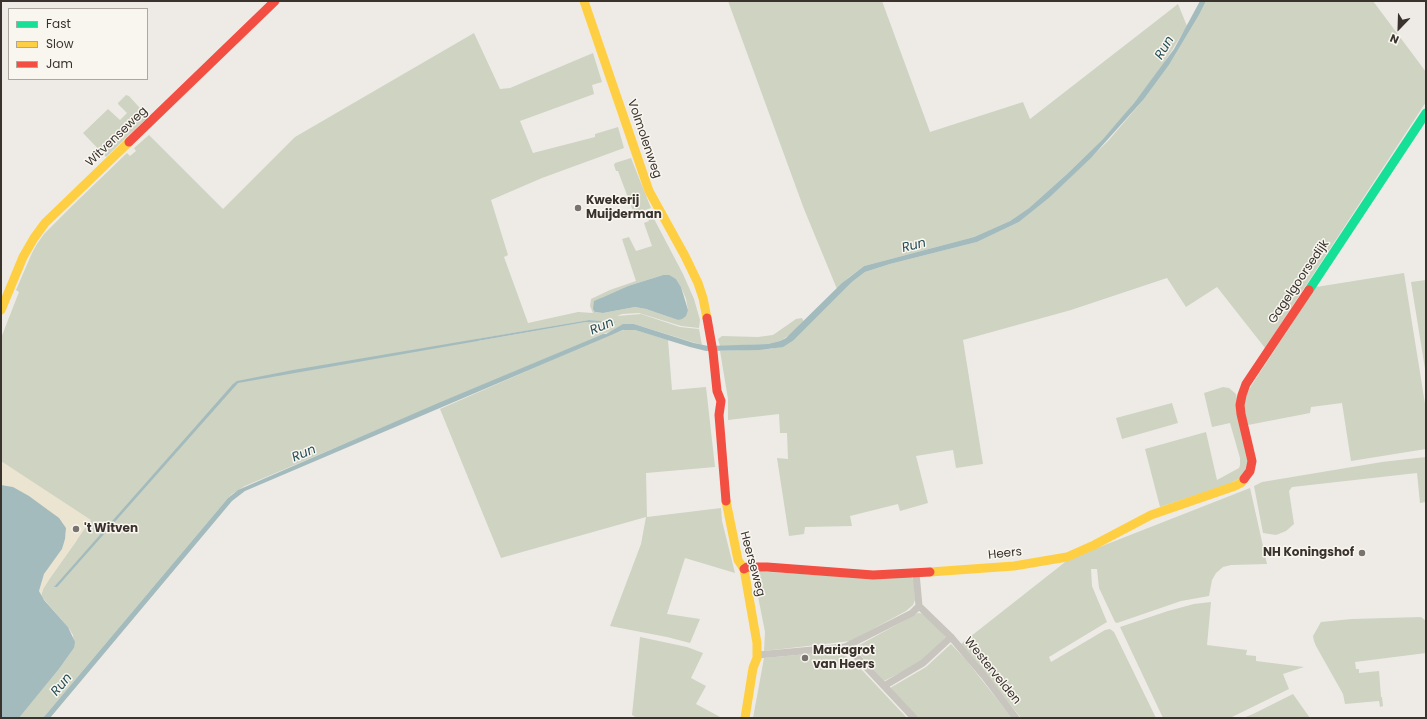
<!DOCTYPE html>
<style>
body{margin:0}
#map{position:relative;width:1427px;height:719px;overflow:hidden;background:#eeebe6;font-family:Poppins,sans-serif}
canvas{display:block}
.frame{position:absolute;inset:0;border:2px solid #39322d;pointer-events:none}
.legend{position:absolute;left:8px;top:8px;width:140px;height:72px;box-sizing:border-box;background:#f9f6ef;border:1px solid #aca8a1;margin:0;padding:5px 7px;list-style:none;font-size:12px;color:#39322d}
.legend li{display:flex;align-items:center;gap:8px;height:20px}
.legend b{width:20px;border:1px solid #aca8a1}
.north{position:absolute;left:1379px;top:8px;width:40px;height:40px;-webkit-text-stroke:3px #f9f6ef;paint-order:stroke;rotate:203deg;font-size:11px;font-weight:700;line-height:16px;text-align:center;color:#39322d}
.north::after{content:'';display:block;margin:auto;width:14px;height:18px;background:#39322d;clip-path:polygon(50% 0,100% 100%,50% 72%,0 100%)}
</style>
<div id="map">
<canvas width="1427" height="719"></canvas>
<div class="frame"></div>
<ul class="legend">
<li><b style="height:5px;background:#16e098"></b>Fast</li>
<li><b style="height:5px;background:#ffcf43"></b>Slow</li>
<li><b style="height:5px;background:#f24e42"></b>Jam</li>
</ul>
<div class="north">N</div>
</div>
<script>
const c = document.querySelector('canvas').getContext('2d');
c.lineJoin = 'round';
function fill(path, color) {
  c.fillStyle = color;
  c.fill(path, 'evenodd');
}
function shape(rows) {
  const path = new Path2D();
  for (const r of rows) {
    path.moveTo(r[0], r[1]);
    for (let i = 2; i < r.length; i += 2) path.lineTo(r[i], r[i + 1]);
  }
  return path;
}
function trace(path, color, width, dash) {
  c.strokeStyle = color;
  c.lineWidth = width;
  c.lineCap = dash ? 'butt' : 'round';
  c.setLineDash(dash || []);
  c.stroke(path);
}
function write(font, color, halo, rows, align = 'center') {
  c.font = font + ' Poppins,sans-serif';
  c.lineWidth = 3;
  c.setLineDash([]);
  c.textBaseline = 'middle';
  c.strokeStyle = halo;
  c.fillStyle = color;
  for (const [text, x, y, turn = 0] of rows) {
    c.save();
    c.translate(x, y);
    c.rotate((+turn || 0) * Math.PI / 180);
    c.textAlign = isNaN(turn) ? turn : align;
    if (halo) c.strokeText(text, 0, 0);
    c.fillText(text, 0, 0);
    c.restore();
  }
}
fill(shape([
 [728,1,882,1,930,132,1023,102,1030,119,1178,4,1187,26,1159,71,1123,117,1103,139,1067,174,1029,208,1010,221,974,237,864,266,848,278,837,289,804,209],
 [1206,1,1373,1,1426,72,1426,102,1265,348,1217,287,1186,307,1167,278,1071,310,963,340,983,464,956,468,953,450,916,456,928,503,900,511,898,504,850,516,852,526,805,527,804,534,789,536,777,458,788,459,787,433,780,433,779,414,728,420,728,399,720,351,771,349,794,340,852,282,865,272,890,264,977,242,1019,222,1049,198,1108,141,1144,99,1169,65,1199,15],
 [474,33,500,89,510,88,593,53,602,82,592,85,594,94,520,121,533,153,595,137,595,134,618,127,624,148,542,178,491,200,508,255,504,257,528,323,578,312,593,313,590,306,591,299,610,290,636,281,622,239,629,237,636,251,652,246,644,223,649,221,647,217,652,215,683,274,694,299,700,320,699,328,681,326,639,313,622,314,617,316,641,314,680,327,699,329,702,345,634,324,603,334,245,486,232,494,228,498,43,718,19,718,59,669,74,648,73,635,68,627,41,596,43,589,50,578,77,540,1,464,1,338,19,292,16,290,32,253,37,244,44,234,73,205,127,153,130,156,136,151,134,148,149,135,223,209,295,137],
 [663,275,676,279,681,287,686,299,688,310,678,320,646,309,635,307,603,313,595,312,601,298,628,286],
 [589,320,614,322,586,322,483,340,479,341,478,339],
 [126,95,129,96,148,117,106,157,83,133,108,109,120,120,127,113,118,104,118,103],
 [631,158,651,208,633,214,631,212,633,211,618,171,616,171,614,165,615,163],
 [1404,273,1426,410,1426,449,1351,461,1342,403,1311,407,1310,413,1248,425,1244,412,1244,401,1247,393,1253,383,1316,287],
 [1426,280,1426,375,1411,282],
 [802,318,804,322,790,335,780,341,768,344,720,346,718,339,722,336,758,337,773,335,796,319],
 [627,329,635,330,668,340,672,390,706,387,715,467,646,473,647,517,721,508,722,521,735,573,685,558,667,614,700,619,690,643,667,637,610,626,641,544,646,517,501,558,440,409,607,336],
 [1223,387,1229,388,1236,394,1249,457,1244,476,1229,484,1160,507,1145,449,1206,432,1217,480,1239,468,1240,465,1240,458,1230,423,1212,427,1204,393],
 [1172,403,1178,423,1122,439,1116,418],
 [1426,457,1426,502,1420,503,1417,473,1292,487,1289,491,1294,524,1286,531,1276,535,1263,533,1254,486,1262,482,1382,462],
 [1250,488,1267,564,1231,565,1223,567,1216,573,1212,580,1209,596,1181,601,1117,623,1115,622,1099,588,1097,569,1091,569,1092,586,1107,622,1049,657,1051,662,1105,630,1110,629,1114,632,1156,718,1021,718,961,644,1069,559],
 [753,571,820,575,912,577,914,581,915,600,913,605,906,611,851,641,764,651,765,632],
 [1211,602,1207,645,1247,650,1246,655,1256,656,1256,661,1304,667,1283,674,1289,689,1230,718,1163,718,1120,627,1168,611,1194,604],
 [918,613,926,614,946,637,919,663,884,681,854,648],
 [1421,617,1426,621,1426,653,1355,662,1356,669,1359,669,1359,673,1379,671,1381,697,1382,697,1383,706,1380,707,1379,701,1345,704,1343,694,1316,646,1314,641,1313,636,1321,622,1352,619],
 [640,637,687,647,703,653,691,678,706,686,696,704,722,718,637,718,632,715],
 [951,644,966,660,1012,718,917,718,890,688,926,667],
 [840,651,863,671,907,718,753,718,764,658],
 [1293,694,1310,718,1243,718,1253,714]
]), '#ced3c2');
fill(shape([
 [1,461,91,520,50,578,43,589,41,596,39,591,44,574,62,549,66,533,59,518,13,487,1,485]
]), '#ebe4d0');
fill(shape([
 [1200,1,1206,1,1199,15,1169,65,1144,99,1091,158,1049,198,1019,222,977,242,890,264,865,272,852,282,794,340,783,347,760,350,706,351,690,347,635,330,623,330,245,491,232,501,50,718,43,718,228,498,238,490,436,404,603,334,606,334,623,324,634,324,694,343,708,346,768,344,780,341,786,338,842,283,864,266,974,237,1010,221,1029,208,1067,174,1103,139,1134,103,1174,49],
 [663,275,669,275,676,279,681,287,688,310,686,316,682,319,678,320,646,309,635,307,603,313,595,312,593,309,594,301,601,298,628,286],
 [589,320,615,322,614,323,586,322,238,383,57,587,54,587,233,384,237,381,293,370],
 [1,485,13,487,29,496,59,518,66,528,65,539,62,549,44,574,39,591,44,600,68,627,75,642,74,648,59,669,19,718,1,718]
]), '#a4bbbd');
trace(shape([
 [916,573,919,606,951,637,984,676,1016,718],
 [845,647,856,656,914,718],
 [758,655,845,647,912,613,919,606],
 [884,686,923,663,951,637]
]), '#c8c4be', 7);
trace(shape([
 [1309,290,1426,113]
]), '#16e098', 9);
trace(shape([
 [584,1,649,191,685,256,698,283,703,298,707,318],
 [1,310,23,257,34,238,45,223,129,142],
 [726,501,738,560,744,569,757,643,757,658,753,668,745,718],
 [930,572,1014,566,1067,557,1094,545,1151,515,1235,486,1241,483,1244,479]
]), '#ffcf43', 9);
trace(shape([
 [129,142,275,1],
 [707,318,713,352,717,391,721,401,719,415,726,501],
 [1244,479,1250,471,1252,461,1241,414,1240,405,1242,395,1246,384,1309,290],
 [744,569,747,567,767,567,873,575,930,572]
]), '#f24e42', 9);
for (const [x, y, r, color] of [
 [578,208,4,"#78736e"],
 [76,529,4,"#78736e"],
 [1362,553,4,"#78736e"],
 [805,658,4,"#78736e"]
]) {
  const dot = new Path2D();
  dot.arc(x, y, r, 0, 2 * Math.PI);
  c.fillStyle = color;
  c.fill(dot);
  trace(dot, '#f9f6ef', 1.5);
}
write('12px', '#39322d', '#f9f6ef', [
 ["Witvenseweg",117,137,-44],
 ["Volmolenweg",644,139,71],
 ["Gagelgoorsedijk",1299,282,-56],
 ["Heers",1005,554,-6],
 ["Heerseweg",752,564,75],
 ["Westervelden",992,671,51]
]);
write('bold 12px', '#39322d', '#f9f6ef', [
 ["Kwekerij",586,201],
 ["Muijderman",586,215],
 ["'t Witven",84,529],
 ["NH Koningshof",1354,553,"right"],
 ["Mariagrot",813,651],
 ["van Heers",813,665]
], 'left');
write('italic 13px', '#264e57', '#f9f6ef', [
 ["Run",1165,48,-59],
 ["Run",914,246,-14],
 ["Run",602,327,-23],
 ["Run",304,454,-23],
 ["Run",62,685,-50]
]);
</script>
